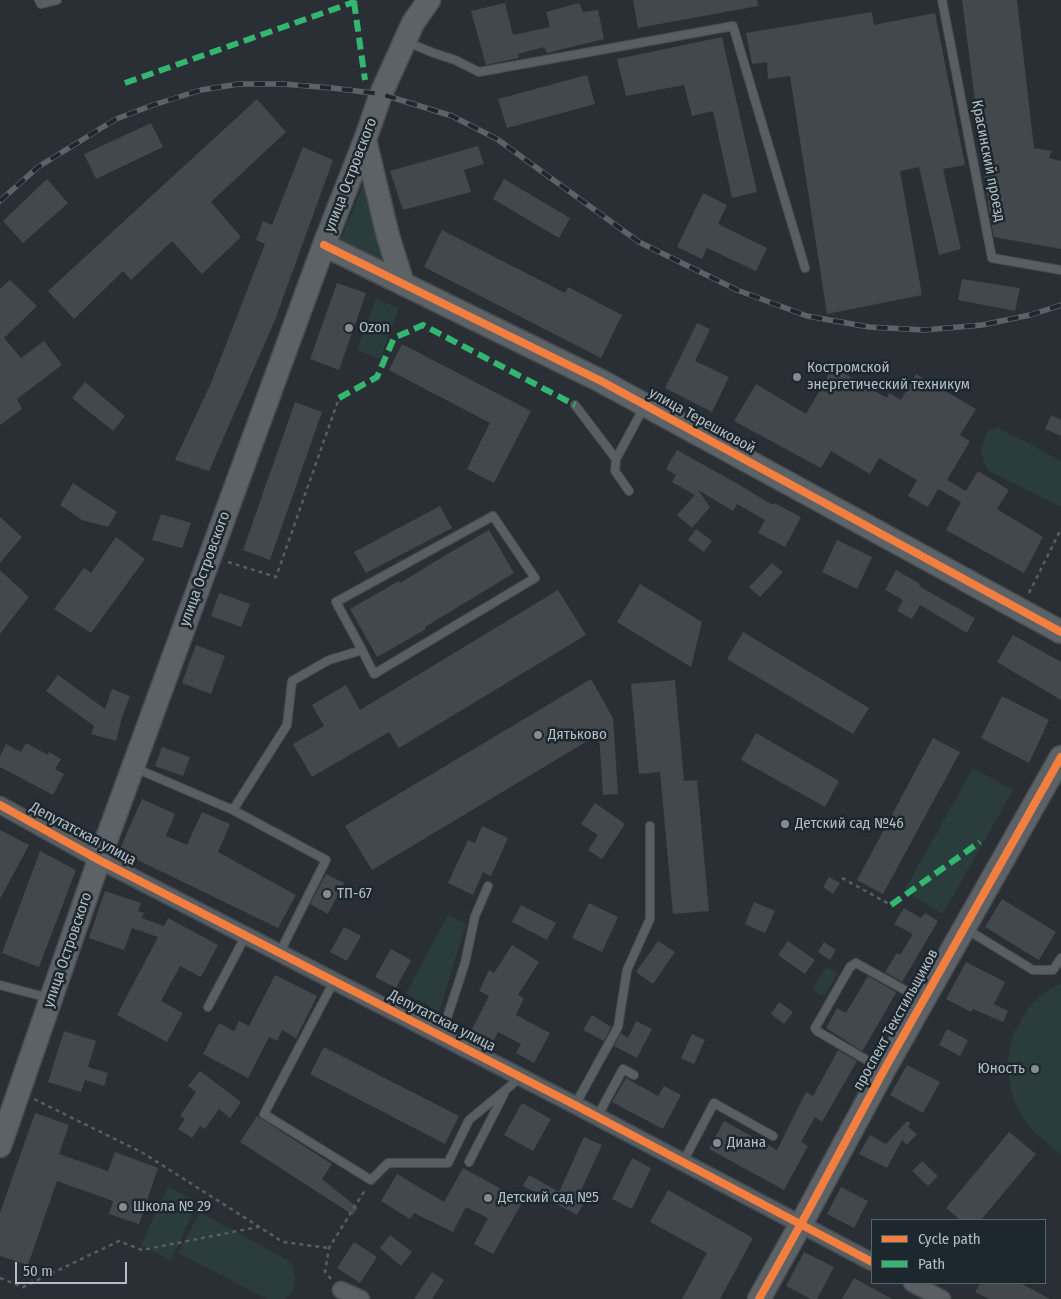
<!DOCTYPE html>
<meta charset="utf-8">
<style>
body{margin:0}
#map{position:relative;width:1061px;height:1299px;overflow:hidden;background:#2a2f35;font-family:"Fira Sans Condensed",sans-serif}
canvas{display:block}
.legend{position:absolute;left:871px;top:1219px;width:175px;height:65px;box-sizing:border-box;background:#1d272e;border:1px solid #59636a;margin:0;padding:6px 9px;list-style:none;font-size:15px;color:#b4bdc5}
.legend li{display:flex;align-items:center;gap:10px;height:25px}
.legend b{width:25px;border:1px solid #59636a}
.scale{position:absolute;left:15px;top:1262px;width:112px;height:22px;box-sizing:border-box;border:2px solid #b4bdc5;border-top:0;padding-left:6px;font-size:15px;line-height:18px;white-space:nowrap;color:#b4bdc5;-webkit-text-stroke:4px #1d272e;paint-order:stroke}
</style>
<div id="map">
<canvas width="1061" height="1299"></canvas>
<ul class="legend">
<li><b style="height:6px;background:#f27e40"></b>Cycle path</li>
<li><b style="height:6px;background:#33b770"></b>Path</li>
</ul>
<div class="scale">50 m</div>
</div>
<script>
const c = document.querySelector('canvas').getContext('2d');
c.lineJoin = 'round';
function fill(path, color) {
  c.fillStyle = color;
  c.fill(path, 'evenodd');
}
function shape(rows) {
  const path = new Path2D();
  for (const r of rows) {
    path.moveTo(r[0], r[1]);
    for (let i = 2; i < r.length; i += 2) path.lineTo(r[i], r[i + 1]);
  }
  return path;
}
function trace(path, color, width, dash) {
  c.strokeStyle = color;
  c.lineWidth = width;
  c.lineCap = dash ? 'butt' : 'round';
  c.setLineDash(dash || []);
  c.stroke(path);
}
function write(font, color, halo, rows, align = 'center') {
  c.font = font + ' "Fira Sans Condensed",sans-serif';
  c.lineWidth = 5;
  c.setLineDash([]);
  c.textBaseline = 'middle';
  c.strokeStyle = halo;
  c.fillStyle = color;
  for (const [text, x, y, turn = 0] of rows) {
    c.save();
    c.translate(x, y);
    c.rotate((+turn || 0) * Math.PI / 180);
    c.textAlign = isNaN(turn) ? turn : align;
    if (halo) c.strokeText(text, 0, 0);
    c.fillText(text, 0, 0);
    c.restore();
  }
}
fill(shape([
 [364,183,385,263,341,239],
 [376,299,399,308,380,359,357,350],
 [997,427,1061,461,1061,507,989,471,985,466,981,449,987,432],
 [973,768,1013,790,943,914,904,891],
 [448,915,466,924,439,1012,406,993],
 [826,967,838,973,824,997,812,990],
 [1061,983,1061,1155,1032,1130,1023,1118,1016,1105,1011,1091,1009,1077,1008,1062,1010,1047,1014,1033,1021,1020,1029,1008,1039,997,1051,988],
 [168,1187,198,1202,171,1260,141,1245],
 [200,1212,291,1262,294,1270,295,1281,292,1292,285,1299,267,1299,178,1253]
]), '#2a3c3b');
fill(shape([
 [633,0,757,0,758,6,638,28],
 [962,0,1017,0,1034,148,1052,151,1049,158,1061,161,1061,249,994,237,990,217],
 [505,3,513,35,550,27,546,12,579,3,583,12,598,10,604,39,547,53,544,47,518,54,519,58,486,65,471,11],
 [872,12,874,25,935,13,965,165,943,169,961,249,939,255,919,167,900,171,922,295,827,314,790,76,768,79,767,62,752,64,746,33],
 [722,37,757,192,732,198,713,111,692,116,684,85,626,96,617,59],
 [587,75,595,104,507,128,498,99],
 [257,99,286,132,211,202,241,237,202,274,172,241,131,280,123,271,74,319,48,291],
 [151,123,163,147,96,179,84,154],
 [478,146,484,164,464,170,471,192,403,210,390,171],
 [303,147,333,160,275,320,209,471,175,460,211,383,265,244,256,240,263,221,272,225],
 [47,179,68,203,23,243,3,221],
 [504,179,570,218,559,238,493,199],
 [703,193,727,205,718,224,767,248,756,271,707,248,702,259,677,247],
 [442,230,565,293,568,287,622,315,601,358,424,267],
 [962,279,1020,288,1015,311,958,300],
 [10,280,37,306,4,338,21,358,44,341,62,365,17,399,22,409,0,425,0,289],
 [337,283,366,293,339,370,310,359],
 [697,323,710,329,695,361,729,377,712,412,665,388],
 [402,344,531,411,494,483,467,469,490,423,389,370],
 [833,367,887,398,889,393,901,400,916,374,976,409,960,435,970,441,947,480,966,491,978,471,1009,490,997,509,1043,537,1024,573,946,530,961,502,938,489,928,507,908,496,917,480,879,458,870,474,831,451,821,468,734,421,756,384,806,414],
 [85,382,125,416,113,431,72,398],
 [295,402,322,412,270,560,243,550],
 [1051,415,1061,420,1061,436,1045,429],
 [677,450,736,483,773,505,774,503,801,517,785,547,758,533,765,520,737,504,733,511,698,490,710,507,692,528,677,515,695,495,672,482,676,475,666,469],
 [73,483,117,512,108,527,82,520,60,505],
 [440,506,452,528,366,573,354,552],
 [161,514,191,523,182,548,152,540],
 [0,517,22,537,0,563],
 [696,529,712,541,704,552,688,540],
 [489,530,514,573,425,627,426,629,377,657,350,609,399,581,400,583,439,559],
 [116,537,145,559,91,633,54,609,84,568,91,573],
 [837,540,872,557,857,589,822,572],
 [772,563,783,572,760,597,749,587],
 [0,570,29,597,0,634],
 [896,570,920,584,919,586,975,618,967,633,920,605,912,619,897,611,903,600,885,590],
 [640,584,702,622,691,667,617,622],
 [558,590,586,635,399,748,389,732,312,777,293,744,324,726,312,705,346,685,360,710],
 [219,593,250,604,241,627,211,616],
 [743,632,869,708,853,734,727,659],
 [1013,635,1061,662,1061,700,997,662],
 [196,645,225,656,211,694,182,683],
 [58,675,105,709,112,689,130,696,122,717,116,741,91,734,94,726,46,691],
 [591,679,613,718,618,794,603,795,599,734,372,870,345,826],
 [675,680,684,781,697,780,709,911,673,914,660,772,639,774,631,684],
 [1002,696,1049,720,1029,763,981,738],
 [756,733,839,781,825,807,741,760],
 [933,738,960,752,883,894,857,880],
 [26,743,48,755,49,752,61,759,55,769,64,774,53,795,0,767,0,756,6,744,21,752],
 [162,747,190,757,183,776,155,766],
 [142,799,175,814,166,836,187,845,202,812,230,824,218,852,296,895,278,928,119,851],
 [595,803,625,824,602,859,588,850,598,835,581,824],
 [482,826,508,838,491,876,483,872,473,895,448,883,468,840,475,843],
 [0,830,29,845,0,899],
 [40,851,76,870,39,967,2,953],
 [326,874,344,883,328,914,310,904],
 [829,877,840,883,833,894,823,887],
 [105,891,141,903,138,911,144,913,142,918,164,926,168,918,218,945,201,977,180,966,161,1001,183,1013,167,1042,117,1015,158,937,132,928,124,950,89,938],
 [1002,899,1056,932,1039,960,985,927],
 [754,902,775,911,765,933,745,924],
 [589,903,618,917,602,952,572,938],
 [521,905,556,923,547,940,512,922],
 [904,908,921,918,925,913,938,921,902,982,885,972,897,953,900,955,913,934,894,924],
 [344,927,361,936,347,961,330,952],
 [658,941,675,952,653,984,636,972],
 [788,941,815,960,805,974,778,955],
 [824,942,836,950,830,960,818,952],
 [512,945,539,962,518,995,524,998,516,1015,550,1033,534,1063,516,1053,521,1044,498,1032,493,1042,471,1031,489,996,479,991,489,970,494,973],
 [391,949,411,960,396,988,375,977],
 [966,962,1005,982,994,1004,1008,1011,1003,1022,973,1009,971,1012,946,999],
 [275,975,317,996,296,1038,282,1030,277,1041,269,1037,248,1078,203,1054,219,1023,234,1031,239,1021,249,1026],
 [868,976,896,992,896,993,863,1050,862,1051,826,1028,837,1008,846,1013],
 [779,1002,793,1012,784,1024,771,1014],
 [592,1015,611,1027,604,1041,583,1030],
 [636,1021,652,1029,637,1058,614,1046,621,1033,628,1038],
 [947,1029,968,1040,960,1056,939,1045],
 [64,1031,96,1041,88,1067,108,1073,104,1086,85,1080,81,1092,48,1082],
 [692,1034,705,1040,694,1064,681,1058],
 [324,1047,459,1116,445,1144,310,1074],
 [838,1050,857,1061,822,1122,815,1117,801,1142,808,1146,784,1190,709,1149,724,1121,777,1150,806,1092,813,1096],
 [907,1065,940,1082,923,1113,890,1095],
 [200,1071,241,1102,230,1118,219,1109,205,1129,200,1126,192,1138,178,1129,185,1119,180,1116,196,1092,188,1086],
 [626,1078,658,1096,664,1086,681,1095,663,1129,612,1102],
 [522,1103,551,1119,533,1151,504,1135],
 [35,1113,69,1125,59,1154,108,1171,115,1152,158,1168,139,1224,109,1214,113,1201,57,1181,28,1265,0,1256,0,1213],
 [257,1116,332,1164,322,1179,358,1208,353,1215,240,1142],
 [907,1121,911,1123,908,1127,917,1134,907,1145,902,1140,887,1168,859,1154,870,1135,886,1144],
 [1009,1132,1036,1154,981,1220,960,1220,946,1208],
 [584,1137,602,1145,576,1201,583,1204,577,1215,523,1186,529,1175,559,1192],
 [632,1158,651,1168,632,1209,612,1199],
 [922,1161,938,1176,928,1186,912,1171],
 [463,1168,523,1201,493,1254,474,1244,488,1218,466,1207,453,1232,414,1213,410,1219,381,1201,397,1174,444,1202],
 [841,1187,868,1201,854,1228,827,1214],
 [668,1190,753,1238,720,1299,682,1299,707,1253,650,1222],
 [390,1235,412,1252,401,1266,380,1248],
 [354,1242,377,1257,360,1283,337,1268],
 [804,1252,834,1267,817,1299,811,1299,786,1286],
 [432,1272,444,1280,432,1299,414,1299],
 [854,1278,892,1299,842,1299],
 [980,1283,1020,1283,1050,1299,989,1299,975,1292]
]), '#43484d');
const lane = shape([
 [39,0,41,4,57,0],
 [942,0,992,258,1061,270],
 [407,42,431,52,455,60,479,72,733,26,805,268],
 [575,405,616,459,615,471,629,491],
 [616,459,644,407],
 [135,768,233,810,326,860,280,952],
 [233,810,287,725,292,681,329,660,362,650,374,674,535,578,493,516,336,602,362,650],
 [966,929,1033,970,1053,970,1061,958],
 [334,981,264,1114,371,1180,388,1163,448,1163,469,1120,521,1077],
 [0,985,49,998],
 [208,1007,246,935],
 [441,1036,465,963,475,916,488,886],
 [882,1069,817,1031,815,1028,818,1023,850,967,856,963,921,999],
 [575,1105,618,1027,627,970,650,919,650,826],
 [597,1117,623,1069,634,1075],
 [469,1162,504,1094],
 [683,1162,714,1103,773,1136]
]);
const street = shape([
 [0,805,99,860,575,1105,872,1262],
 [912,1283,942,1299],
 [341,1290,361,1299]
]);
const secondary = shape([
 [365,140,388,236,403,284],
 [324,245,601,381,1061,632],
 [0,1146,99,860,324,245,365,140,381,94,413,23,429,0],
 [759,1299,807,1213,884,1070,1061,757]
]);
trace(lane, '#484b4f', 10);
trace(street, '#484b4f', 19);
trace(secondary, '#484b4f', 25);
trace(shape([
 [228,562,276,577,339,398],
 [1029,593,1061,529],
 [842,878,891,905],
 [34,1099,143,1153,283,1242,329,1248],
 [0,1278,23,1287,119,1241,142,1250,258,1227],
 [331,1279,325,1272,329,1248,365,1190]
]), '#575d60', 2.5, [4, 4]);
trace(lane, '#595e62', 8);
trace(street, '#595e62', 16);
trace(secondary, '#5d6267', 22);
const rail = shape([
 [0,201,38,167,116,119,153,105,201,90,239,84,283,84,332,88,381,94,452,116,497,139,639,242,737,290,807,316,869,327,924,330,982,325,1030,315,1061,305]
]);
trace(rail, '#5d6266', 5.5);
trace(rail, '#1d272e', 4, [11]);
trace(shape([
 [354,2,365,80],
 [125,83,354,2,355,0],
 [339,398,377,377,394,338,423,325,575,405],
 [891,905,980,842]
]), '#33b770', 6, [12, 6]);
trace(shape([
 [324,245,601,381,1061,632],
 [0,805,99,860,575,1105,872,1262],
 [759,1299,807,1213,884,1070,1061,757]
]), '#f27e40', 8);
for (const [x, y, r, color] of [
 [349,328,5,"#848b93"],
 [797,377,5,"#848b93"],
 [538,735,5,"#848b93"],
 [785,824,5,"#848b93"],
 [327,894,5,"#848b93"],
 [1035,1069,5,"#848b93"],
 [717,1143,5,"#848b93"],
 [488,1198,5,"#848b93"],
 [123,1207,5,"#848b93"]
]) {
  const dot = new Path2D();
  dot.arc(x, y, r, 0, 2 * Math.PI);
  c.fillStyle = color;
  c.fill(dot);
  trace(dot, '#1d272e', 2);
}
write('15px', '#b4bdc5', '#1d272e', [
 ["Красинский проезд",988,161,79],
 ["улица Островского",351,175,-69],
 ["улица Терешковой",702,421,29],
 ["улица Островского",205,569,-70],
 ["Депутатская улица",83,834,28],
 ["улица Островского",68,950,-71],
 ["проспект Текстильщиков",896,1020,-61],
 ["Депутатская улица",442,1021,27]
]);
write('15px', '#b4bdc5', '#1d272e', [
 ["Ozon",359,328],
 ["Костромской",807,368],
 ["энергетический техникум",807,385],
 ["Дятьково",548,735],
 ["Детский сад №46",795,824],
 ["ТП-67",337,894],
 ["Юность",1025,1069,"right"],
 ["Диана",727,1143],
 ["Детский сад №5",498,1198],
 ["Школа № 29",133,1207]
], 'left');
</script>
